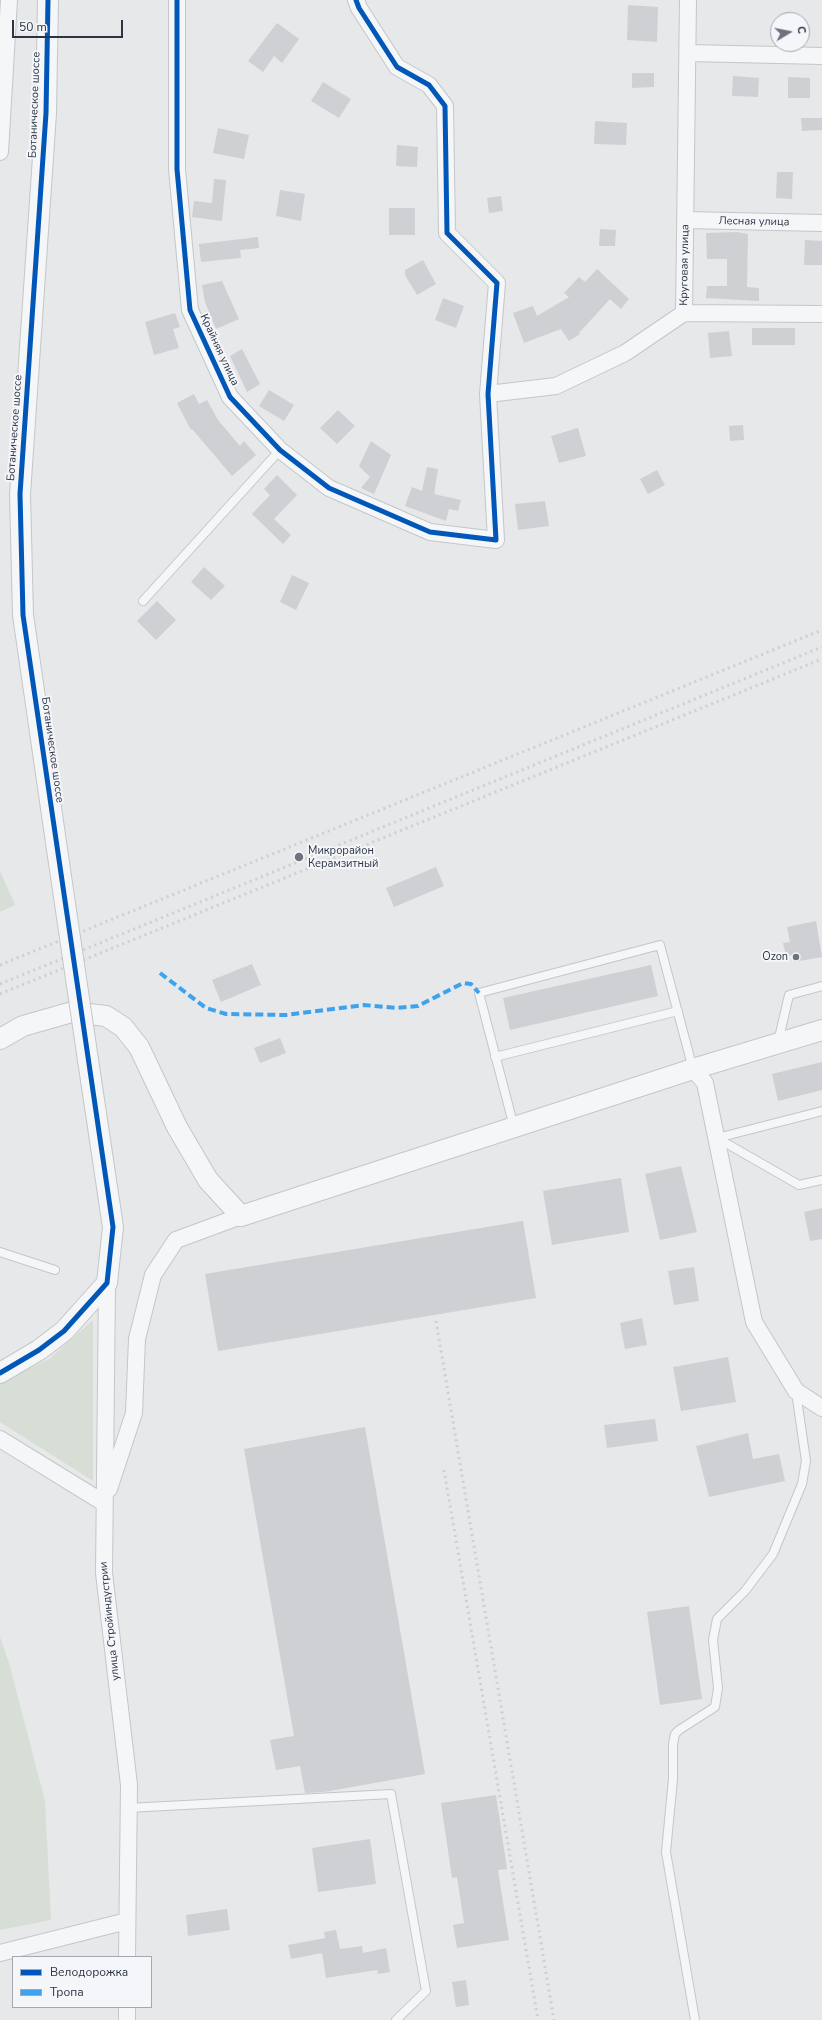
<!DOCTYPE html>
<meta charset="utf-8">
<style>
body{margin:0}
#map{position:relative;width:822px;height:2020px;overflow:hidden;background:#e6e8ea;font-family:"Nunito Sans",sans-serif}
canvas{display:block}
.legend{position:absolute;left:12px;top:1956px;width:140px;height:52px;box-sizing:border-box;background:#f4f6f9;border:1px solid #a4a8b1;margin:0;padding:5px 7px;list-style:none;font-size:12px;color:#2b3445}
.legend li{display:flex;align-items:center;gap:8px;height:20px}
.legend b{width:20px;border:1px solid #a4a8b1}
.north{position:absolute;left:770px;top:12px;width:40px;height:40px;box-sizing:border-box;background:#f4f6f9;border:1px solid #a4a8b1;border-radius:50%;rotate:80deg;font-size:11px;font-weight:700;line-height:16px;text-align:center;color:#2b3445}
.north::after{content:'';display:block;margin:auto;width:14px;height:18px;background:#6c737f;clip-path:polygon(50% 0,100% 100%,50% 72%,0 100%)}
.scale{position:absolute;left:12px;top:20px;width:111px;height:18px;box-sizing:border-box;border:2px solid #2b3445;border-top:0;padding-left:5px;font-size:12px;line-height:14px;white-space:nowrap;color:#2b3445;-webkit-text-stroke:3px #f4f6f9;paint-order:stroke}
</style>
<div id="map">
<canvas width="822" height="2020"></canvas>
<ul class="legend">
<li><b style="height:5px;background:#0057b8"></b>Велодорожка</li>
<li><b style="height:5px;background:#3ea3ec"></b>Тропа</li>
</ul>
<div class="north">С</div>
<div class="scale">50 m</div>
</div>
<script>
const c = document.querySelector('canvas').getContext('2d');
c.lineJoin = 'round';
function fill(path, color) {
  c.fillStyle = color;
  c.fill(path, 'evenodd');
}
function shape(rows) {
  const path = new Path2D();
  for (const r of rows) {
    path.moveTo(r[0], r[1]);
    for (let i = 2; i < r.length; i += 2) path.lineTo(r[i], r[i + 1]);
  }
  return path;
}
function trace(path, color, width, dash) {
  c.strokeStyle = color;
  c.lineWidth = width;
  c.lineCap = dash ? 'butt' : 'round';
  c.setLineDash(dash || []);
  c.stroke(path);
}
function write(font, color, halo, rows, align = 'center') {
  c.font = font + ' "Nunito Sans",sans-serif';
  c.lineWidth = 4;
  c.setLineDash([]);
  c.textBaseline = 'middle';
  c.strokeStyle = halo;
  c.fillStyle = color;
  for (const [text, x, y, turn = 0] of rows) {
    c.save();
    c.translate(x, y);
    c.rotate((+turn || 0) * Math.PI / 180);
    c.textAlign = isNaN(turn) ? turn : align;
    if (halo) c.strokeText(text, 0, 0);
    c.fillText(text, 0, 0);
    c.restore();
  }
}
fill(shape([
 [0,871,15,905,0,912],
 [93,1320,93,1481,0,1422,0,1383,49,1359],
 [0,1637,9,1663,45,1801,51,1920,0,1930]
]), '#d6ded6');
fill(shape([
 [628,5,658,7,657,42,627,40],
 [277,23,299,39,282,63,274,56,263,72,248,61],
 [632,73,654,73,654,87,632,88],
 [733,76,759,78,758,97,732,96],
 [788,77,810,78,810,98,788,98],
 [323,82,351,99,339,118,311,101],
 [801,118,822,118,822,130,802,131],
 [595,121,627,123,626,145,594,144],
 [218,128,249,135,244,159,213,153],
 [397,145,418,147,417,167,396,166],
 [777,172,793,172,792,199,776,198],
 [214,179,226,180,222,221,192,217,194,201,212,203],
 [280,190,305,194,301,221,276,216],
 [501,196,503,211,489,213,487,198],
 [389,208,415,208,415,235,389,235],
 [600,229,616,230,615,246,599,246],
 [737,232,748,234,747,287,759,288,759,301,706,298,707,286,727,286,727,259,707,259,706,233],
 [258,237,259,248,240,250,241,258,201,262,199,244],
 [805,240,822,241,822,265,804,265],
 [423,260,436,284,417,295,405,275,405,270],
 [597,269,629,299,621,309,610,299,579,333,580,334,569,341,561,329,524,343,513,313,533,306,537,316,569,297,564,293,579,277,585,282],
 [222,281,239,319,216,329,205,302,202,285],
 [443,298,464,306,456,328,435,320],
 [175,313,180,327,173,329,179,348,154,355,145,322],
 [752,328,795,328,795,345,752,345],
 [729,331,732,356,710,358,708,333],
 [242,349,260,384,247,392,230,356],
 [269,390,294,405,284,421,259,406],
 [194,394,199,404,207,400,218,420,240,446,244,441,256,455,232,476,192,429,191,430,177,403],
 [338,410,355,426,337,444,320,428],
 [743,425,744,440,730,441,729,426],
 [578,428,586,456,559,463,551,436],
 [371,441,391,455,374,494,361,488,370,477,359,466],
 [427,467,438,469,434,494,461,500,458,511,449,509,446,521,405,506,412,487,422,491],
 [657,470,665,485,648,494,640,479],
 [277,475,297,495,274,519,291,535,283,544,252,514,270,495,264,489],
 [545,501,549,526,518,530,515,504],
 [204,567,225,586,211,600,191,582],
 [292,575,309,583,296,610,280,602],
 [157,601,176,620,156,640,137,621],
 [436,867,444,886,394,907,386,888],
 [816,921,822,957,794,962,792,955,786,956,783,943,790,942,787,927],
 [252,964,261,985,221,1002,212,980],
 [651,965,658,996,510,1030,503,998],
 [280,1038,286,1053,260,1063,254,1048],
 [822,1062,822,1090,778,1101,772,1074],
 [681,1166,697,1232,660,1240,645,1174],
 [621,1178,629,1232,552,1245,543,1191],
 [822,1208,822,1239,810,1241,804,1212],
 [523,1221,536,1298,218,1351,205,1274],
 [694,1267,699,1301,674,1305,668,1271],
 [642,1318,647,1345,625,1349,620,1323],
 [728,1357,736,1402,681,1411,673,1367],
 [655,1419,658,1441,607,1448,604,1425],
 [365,1427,425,1774,324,1792,305,1793,300,1766,276,1770,270,1740,294,1736,244,1449],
 [748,1433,753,1459,779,1454,785,1481,709,1497,696,1446],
 [689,1606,702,1699,660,1705,647,1612],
 [496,1795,507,1869,498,1870,509,1940,457,1948,453,1925,464,1923,457,1877,452,1878,441,1803],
 [370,1839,376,1884,318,1892,312,1848],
 [227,1909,230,1930,188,1936,186,1915],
 [336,1930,340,1949,362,1946,363,1953,386,1948,390,1972,378,1974,377,1970,326,1978,322,1953,291,1959,288,1945,325,1938,324,1932],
 [466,1980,469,2005,456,2007,452,1982]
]), '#ced0d3');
const service = shape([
 [143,601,280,450],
 [778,1042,789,995,822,986],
 [495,1057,678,1011],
 [514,1127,479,993,660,945,693,1069],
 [717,1138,799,1185,822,1180],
 [717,1138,822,1111],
 [0,1252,55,1270],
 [128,1808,391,1794,426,1991,396,2020],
 [695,2020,666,1852,673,1779,673,1744,675,1734,679,1730,715,1707,718,1688,713,1640,717,1619,745,1591,773,1554,802,1484,806,1461,796,1392]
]);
const minor = shape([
 [177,0,177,169,190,310,230,397,280,450,329,488,430,532,496,540,488,394,497,283,447,233,445,106,429,85,397,67,359,8,356,0],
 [689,53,822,56],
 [0,152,9,0],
 [685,220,822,223],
 [684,313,822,314],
 [488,394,556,386,625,353,684,313,688,0],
 [693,1069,705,1083,754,1322,796,1391,822,1408],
 [107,1283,104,1573,129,1785,127,1957],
 [0,1439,104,1503],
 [109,1489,134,1413,137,1339,153,1275,176,1240,241,1216],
 [0,1953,127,1921],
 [127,2020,127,2007]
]);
const tertiary = shape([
 [48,0,46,113,20,494,23,615,58,856],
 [0,1039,23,1026,72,1012,106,1016,123,1027,139,1047,177,1127,208,1180,241,1216,693,1069,822,1030],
 [0,1373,39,1350,64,1331,107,1283,113,1227,88,1060]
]);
trace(service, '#c4c6c8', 10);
trace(minor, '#c4c6c8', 18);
trace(tertiary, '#c4c6c8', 22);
trace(service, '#f5f6f7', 8);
trace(minor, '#f5f6f7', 16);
trace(tertiary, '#f5f6f7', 20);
trace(shape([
 [0,965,822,630],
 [0,984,822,647],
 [0,994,822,659],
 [436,1321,554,2020],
 [444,1470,538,2020]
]), '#cecfd2', 3, [2, 4]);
const tertiaryBridge = shape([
 [58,856,88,1060]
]);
trace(tertiaryBridge, '#c4c6c8', 22, []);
trace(tertiaryBridge, '#f5f6f7', 20);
trace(shape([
 [160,973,206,1008,226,1014,286,1015,364,1005,396,1008,418,1006,463,983,471,984,479,993]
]), '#3ea3ec', 4, [8, 4]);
trace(shape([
 [177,0,177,169,190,310,230,397,280,450,329,488,430,532,496,540,488,394,497,283,447,233,445,106,429,85,397,67,359,8,356,0],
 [0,1373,39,1350,64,1331,107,1283,113,1227,23,615,20,494,46,113,48,0]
]), '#0057b8', 5);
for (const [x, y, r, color] of [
 [299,857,5,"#6c737f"],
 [796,957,4,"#6c737f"]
]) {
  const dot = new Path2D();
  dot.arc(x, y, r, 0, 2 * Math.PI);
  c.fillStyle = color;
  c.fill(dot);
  trace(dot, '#f4f6f9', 1.5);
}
write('11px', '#2b3445', '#f4f6f9', [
 ["Ботаническое шоссе",35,105,-88],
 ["Лесная улица",754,222,1],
 ["Круговая улица",685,265,-89],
 ["Крайняя улица",219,350,65],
 ["Ботаническое шоссе",15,428,-86],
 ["Ботаническое шоссе",52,750,82],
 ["улица Стройиндустрии",110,1621,-96]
]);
write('11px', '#2b3445', '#f4f6f9', [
 ["Микрорайон",308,851],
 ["Керамзитный",308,864],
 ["Ozon",788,957,"right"]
], 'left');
</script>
